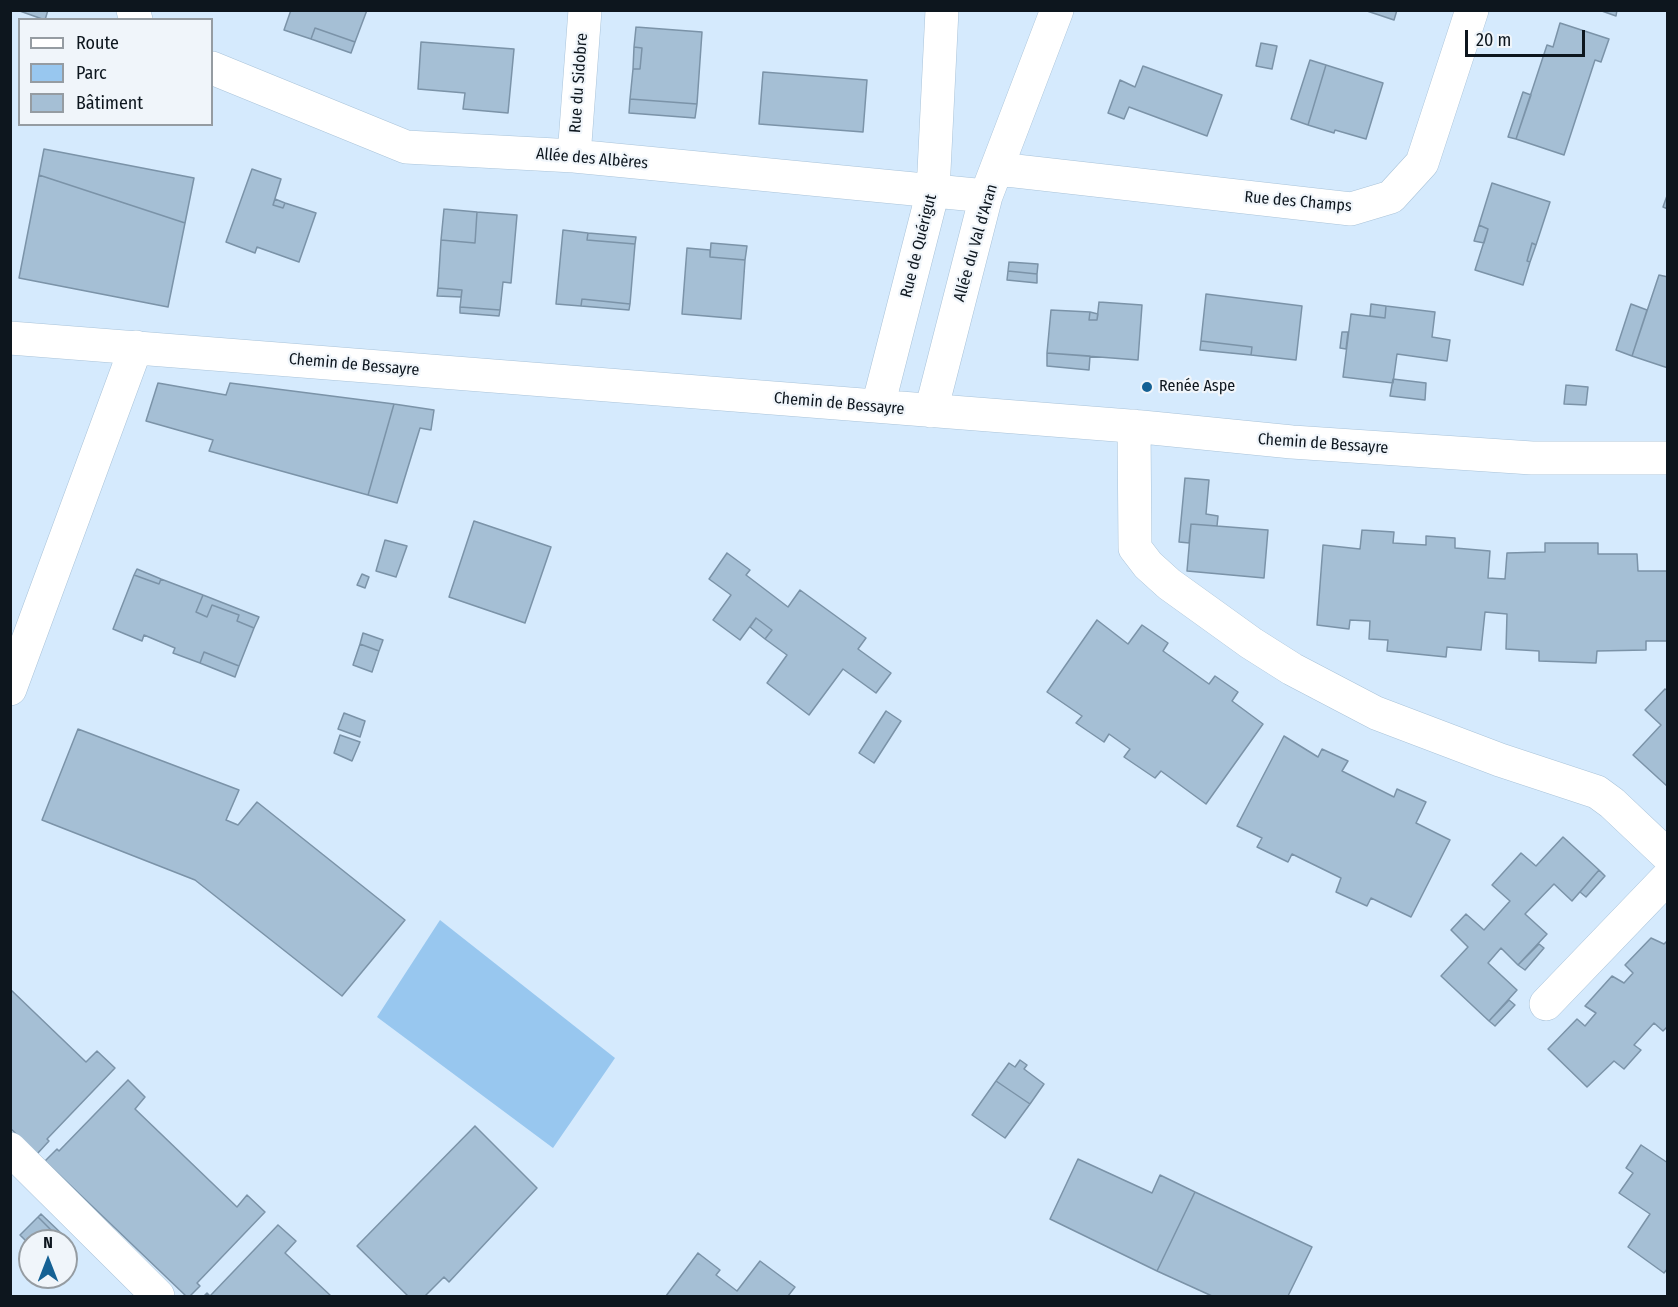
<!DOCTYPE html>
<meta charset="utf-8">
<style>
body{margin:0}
#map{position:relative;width:1678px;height:1307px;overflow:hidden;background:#d5eafd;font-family:"Fira Sans Condensed",sans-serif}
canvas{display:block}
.frame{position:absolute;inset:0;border:12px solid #0d161e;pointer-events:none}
.legend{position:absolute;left:18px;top:18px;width:195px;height:108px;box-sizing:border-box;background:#f0f5fa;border:2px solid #959ca2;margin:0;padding:8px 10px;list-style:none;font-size:18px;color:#0d161e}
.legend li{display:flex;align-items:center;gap:12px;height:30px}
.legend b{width:30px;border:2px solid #959ca2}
.north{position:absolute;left:18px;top:1229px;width:60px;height:60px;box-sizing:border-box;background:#f0f5fa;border:2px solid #959ca2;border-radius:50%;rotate:0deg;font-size:16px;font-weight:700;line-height:24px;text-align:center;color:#0d161e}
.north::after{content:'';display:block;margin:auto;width:21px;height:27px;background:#156194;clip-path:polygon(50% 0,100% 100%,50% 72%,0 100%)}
.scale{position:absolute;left:1465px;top:30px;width:120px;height:27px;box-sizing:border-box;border:3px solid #0d161e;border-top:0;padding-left:8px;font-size:18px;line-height:21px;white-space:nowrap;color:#0d161e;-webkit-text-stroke:4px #f0f5fa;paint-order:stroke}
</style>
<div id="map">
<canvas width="1678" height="1307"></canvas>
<div class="frame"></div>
<ul class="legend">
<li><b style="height:8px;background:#fff"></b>Route</li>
<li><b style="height:16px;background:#98c7ef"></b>Parc</li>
<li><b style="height:16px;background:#a5bfd5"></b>Bâtiment</li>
</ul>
<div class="north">N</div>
<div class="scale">20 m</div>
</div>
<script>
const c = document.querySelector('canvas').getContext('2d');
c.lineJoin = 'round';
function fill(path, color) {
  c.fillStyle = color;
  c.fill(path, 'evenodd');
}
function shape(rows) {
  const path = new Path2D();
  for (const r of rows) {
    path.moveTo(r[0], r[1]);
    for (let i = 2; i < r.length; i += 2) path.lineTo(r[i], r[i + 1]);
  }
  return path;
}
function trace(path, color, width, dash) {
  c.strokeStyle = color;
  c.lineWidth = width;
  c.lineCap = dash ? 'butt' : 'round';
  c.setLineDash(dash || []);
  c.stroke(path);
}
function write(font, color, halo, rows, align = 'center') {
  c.font = font + ' "Fira Sans Condensed",sans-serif';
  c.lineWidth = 4.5;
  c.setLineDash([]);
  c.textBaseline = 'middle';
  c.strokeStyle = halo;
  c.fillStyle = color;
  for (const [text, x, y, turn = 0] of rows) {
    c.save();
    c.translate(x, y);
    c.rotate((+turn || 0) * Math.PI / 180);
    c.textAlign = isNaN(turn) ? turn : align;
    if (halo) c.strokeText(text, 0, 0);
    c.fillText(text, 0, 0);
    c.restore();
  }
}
fill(shape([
 [440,920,615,1058,553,1148,377,1017]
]), '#98c7ef');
const building = shape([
 [17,10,48,10,45,20,17,10],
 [291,10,367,10,355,42,315,28,311,39,284,30,291,10],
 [1364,10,1397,10,1394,20,1364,10],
 [1599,10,1617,10,1616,16,1599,10],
 [1560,23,1609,39,1601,62,1595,60,1564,155,1516,139,1547,45,1553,47,1560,23],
 [636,27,702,32,697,104,630,99,633,69,640,69,642,48,634,47,636,27],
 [315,28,355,42,351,53,311,39,315,28],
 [421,42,514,49,508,113,463,109,465,93,418,89,421,42],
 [1261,43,1277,46,1272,69,1256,66,1261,43],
 [634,47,642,48,640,69,633,69,634,47],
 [1310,60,1326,65,1308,125,1291,119,1310,60],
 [1326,65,1383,83,1366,139,1335,130,1334,133,1308,125,1326,65],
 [1143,66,1222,95,1207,136,1129,107,1124,119,1108,113,1120,80,1135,87,1143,66],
 [763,72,867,80,863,132,759,124,763,72],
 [1523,92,1531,95,1516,139,1508,137,1523,92],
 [630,99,697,104,695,118,629,113,630,99],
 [44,149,194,178,185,223,39,175,44,149],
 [252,169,281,179,273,205,283,208,285,203,316,213,299,262,257,247,255,253,226,242,252,169],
 [39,175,185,223,168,307,19,278,39,175],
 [1492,183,1550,202,1536,245,1532,243,1527,261,1530,262,1523,285,1475,270,1488,229,1479,225,1492,183],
 [1668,193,1668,209,1663,207,1668,193],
 [275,199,285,203,283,208,273,205,275,199],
 [444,209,477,212,475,243,441,240,444,209],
 [477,212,517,215,511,283,503,282,500,310,460,307,462,290,438,288,441,240,475,243,477,212],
 [1479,225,1488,229,1484,243,1474,241,1479,225],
 [563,230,588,233,587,240,635,244,630,304,582,299,581,306,556,304,563,230],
 [588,233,636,237,635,244,587,240,588,233],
 [711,243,747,246,745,260,710,257,711,243],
 [1532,243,1536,245,1530,262,1527,261,1532,243],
 [687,248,710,250,710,257,745,260,741,319,682,314,687,248],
 [1009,262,1038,264,1037,274,1008,271,1009,262],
 [1008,271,1037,274,1037,283,1007,280,1008,271],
 [1659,275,1668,277,1668,368,1632,356,1659,275],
 [438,288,462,290,461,297,437,296,438,288],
 [1206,294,1302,306,1296,360,1251,355,1252,347,1201,341,1206,294],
 [582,299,630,304,629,310,581,306,582,299],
 [1099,302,1142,305,1138,360,1047,353,1051,310,1090,312,1089,320,1097,320,1099,302],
 [1371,304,1386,306,1385,318,1370,316,1371,304],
 [1631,304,1647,310,1632,356,1616,350,1631,304],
 [1386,306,1435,312,1432,337,1450,340,1447,361,1397,354,1393,383,1343,377,1351,314,1385,318,1386,306],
 [460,307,500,310,499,316,460,313,460,307],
 [1090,312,1098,314,1097,320,1089,320,1090,312],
 [1342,332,1348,332,1346,349,1340,348,1342,332],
 [1201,341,1252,347,1251,355,1200,350,1201,341],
 [1047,353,1090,356,1089,370,1047,366,1047,353],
 [1393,379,1426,383,1425,400,1390,396,1393,379],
 [158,383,226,395,230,383,394,404,368,495,209,451,213,440,146,421,158,383],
 [1566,385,1588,387,1586,405,1564,404,1566,385],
 [394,404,434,410,431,430,420,428,397,503,368,495,394,404],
 [1185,478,1209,480,1206,514,1218,516,1217,526,1191,524,1189,543,1179,542,1185,478],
 [474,521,551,547,525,623,449,597,474,521],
 [1191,524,1268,530,1264,578,1187,571,1191,524],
 [1362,530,1394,532,1393,543,1426,545,1426,536,1455,538,1455,548,1490,551,1488,578,1505,579,1507,553,1545,552,1545,543,1598,543,1598,554,1637,554,1638,571,1668,571,1668,641,1646,641,1646,650,1597,651,1596,663,1539,661,1539,651,1506,649,1507,614,1485,612,1481,650,1447,647,1446,657,1387,651,1388,640,1369,639,1370,621,1350,620,1349,629,1317,625,1323,545,1360,549,1362,530],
 [385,540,407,546,396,577,376,571,385,540],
 [727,553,750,570,746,575,788,607,800,590,866,638,858,649,891,673,876,693,843,669,809,715,767,683,787,655,765,639,772,630,756,618,740,640,713,620,731,595,709,579,727,553],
 [137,569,161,579,159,584,134,575,137,569],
 [362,574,369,577,365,588,357,585,362,574],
 [134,575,159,584,161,579,203,595,196,612,207,617,212,605,239,615,237,621,254,628,239,666,204,652,200,663,173,653,175,648,144,635,142,641,113,629,134,575],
 [203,595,259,617,254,628,237,621,239,615,212,605,207,617,196,612,203,595],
 [756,618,772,630,765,639,750,627,756,618],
 [1097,620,1128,644,1142,625,1168,643,1163,651,1209,684,1215,676,1238,692,1232,701,1263,724,1206,804,1161,771,1155,778,1124,757,1130,749,1109,734,1104,742,1076,723,1082,716,1047,692,1097,620],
 [363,633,383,640,379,651,360,644,363,633],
 [360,644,379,651,372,672,353,665,360,644],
 [204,652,239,666,235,677,200,663,204,652],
 [1665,689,1668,691,1668,787,1633,755,1661,725,1645,710,1665,689],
 [886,711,901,721,874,763,859,753,886,711],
 [344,713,365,721,360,737,338,729,344,713],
 [78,729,239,790,226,820,238,825,257,802,405,920,342,996,195,880,42,820,78,729],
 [340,735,360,742,352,761,334,753,340,735],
 [1284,736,1318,757,1322,749,1348,761,1342,771,1394,797,1397,789,1426,802,1416,823,1450,840,1411,917,1371,898,1367,906,1336,892,1341,878,1292,854,1288,862,1257,847,1262,838,1237,826,1284,736],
 [1563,837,1599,870,1572,901,1554,884,1525,914,1547,934,1518,965,1501,948,1488,963,1517,990,1489,1021,1441,976,1468,947,1451,930,1466,914,1484,930,1510,901,1492,885,1521,853,1536,866,1563,837],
 [1599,870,1605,876,1586,897,1580,892,1599,870],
 [1651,938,1664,944,1668,940,1668,1026,1663,1031,1654,1023,1634,1045,1641,1050,1624,1069,1614,1061,1587,1087,1548,1049,1577,1019,1585,1026,1596,1013,1585,1006,1612,976,1624,983,1633,973,1625,965,1651,938],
 [1539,944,1544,948,1525,970,1518,965,1539,944],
 [10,989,86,1062,97,1051,115,1068,47,1139,49,1141,37,1154,10,1128,10,989],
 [1509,1000,1515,1005,1495,1026,1489,1021,1509,1000],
 [1020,1060,1027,1065,1024,1069,1044,1084,1030,1104,996,1081,1009,1063,1015,1067,1020,1060],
 [128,1080,145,1097,135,1109,237,1207,247,1195,265,1212,197,1283,200,1286,190,1296,186,1296,45,1161,57,1149,59,1151,128,1080],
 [996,1081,1030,1104,1005,1138,972,1115,996,1081],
 [475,1126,537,1188,449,1282,444,1277,425,1296,408,1296,357,1246,475,1126],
 [1641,1145,1668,1163,1668,1268,1664,1273,1628,1247,1650,1214,1619,1193,1633,1173,1626,1168,1641,1145],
 [1078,1159,1152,1193,1160,1175,1195,1192,1157,1271,1050,1219,1078,1159],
 [1195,1192,1312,1247,1288,1296,1212,1296,1157,1271,1195,1192],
 [41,1214,63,1235,60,1239,38,1217,41,1214],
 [38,1217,60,1239,58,1241,30,1241,30,1245,20,1235,38,1217],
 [278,1225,296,1241,285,1253,331,1296,204,1296,207,1293,210,1296,278,1225],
 [698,1253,720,1270,716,1275,737,1291,760,1261,795,1287,788,1296,666,1296,698,1253]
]);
fill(building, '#a5bfd5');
trace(building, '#7b93a8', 1.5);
const minor = shape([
 [133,10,136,20],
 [212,68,406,147,574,156,986,196],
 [574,156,585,10],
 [998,169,1351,209,1391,197,1422,163,1472,10],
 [10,338,1142,427,1292,442,1532,458,1668,458],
 [878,406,933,191,942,10],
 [931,411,986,196,1057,10],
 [1134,426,1135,548,1148,565,1169,584,1251,643,1292,669,1376,713,1500,760,1597,792,1612,803,1668,856],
 [10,689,136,347],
 [1546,1004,1668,877],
 [10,1149,158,1296]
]);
trace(minor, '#a9c3d9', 34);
trace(minor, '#fff', 33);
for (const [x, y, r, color] of [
 [1147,387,6,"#156194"]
]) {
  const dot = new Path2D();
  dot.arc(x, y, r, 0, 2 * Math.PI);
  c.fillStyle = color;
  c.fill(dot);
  trace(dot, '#f0f5fa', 2);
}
write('16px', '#0d161e', '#f0f5fa', [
 ["Rue du Sidobre",579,83,-86],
 ["Allée des Albères",592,159,5],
 ["Rue des Champs",1298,202,5],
 ["Allée du Val d'Aran",976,243,-74],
 ["Rue de Quérigut",919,246,-76],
 ["Chemin de Bessayre",354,365,5],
 ["Chemin de Bessayre",839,404,5],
 ["Chemin de Bessayre",1323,444,4]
]);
write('16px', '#0d161e', '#f0f5fa', [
 ["Renée Aspe",1159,387]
], 'left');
</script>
